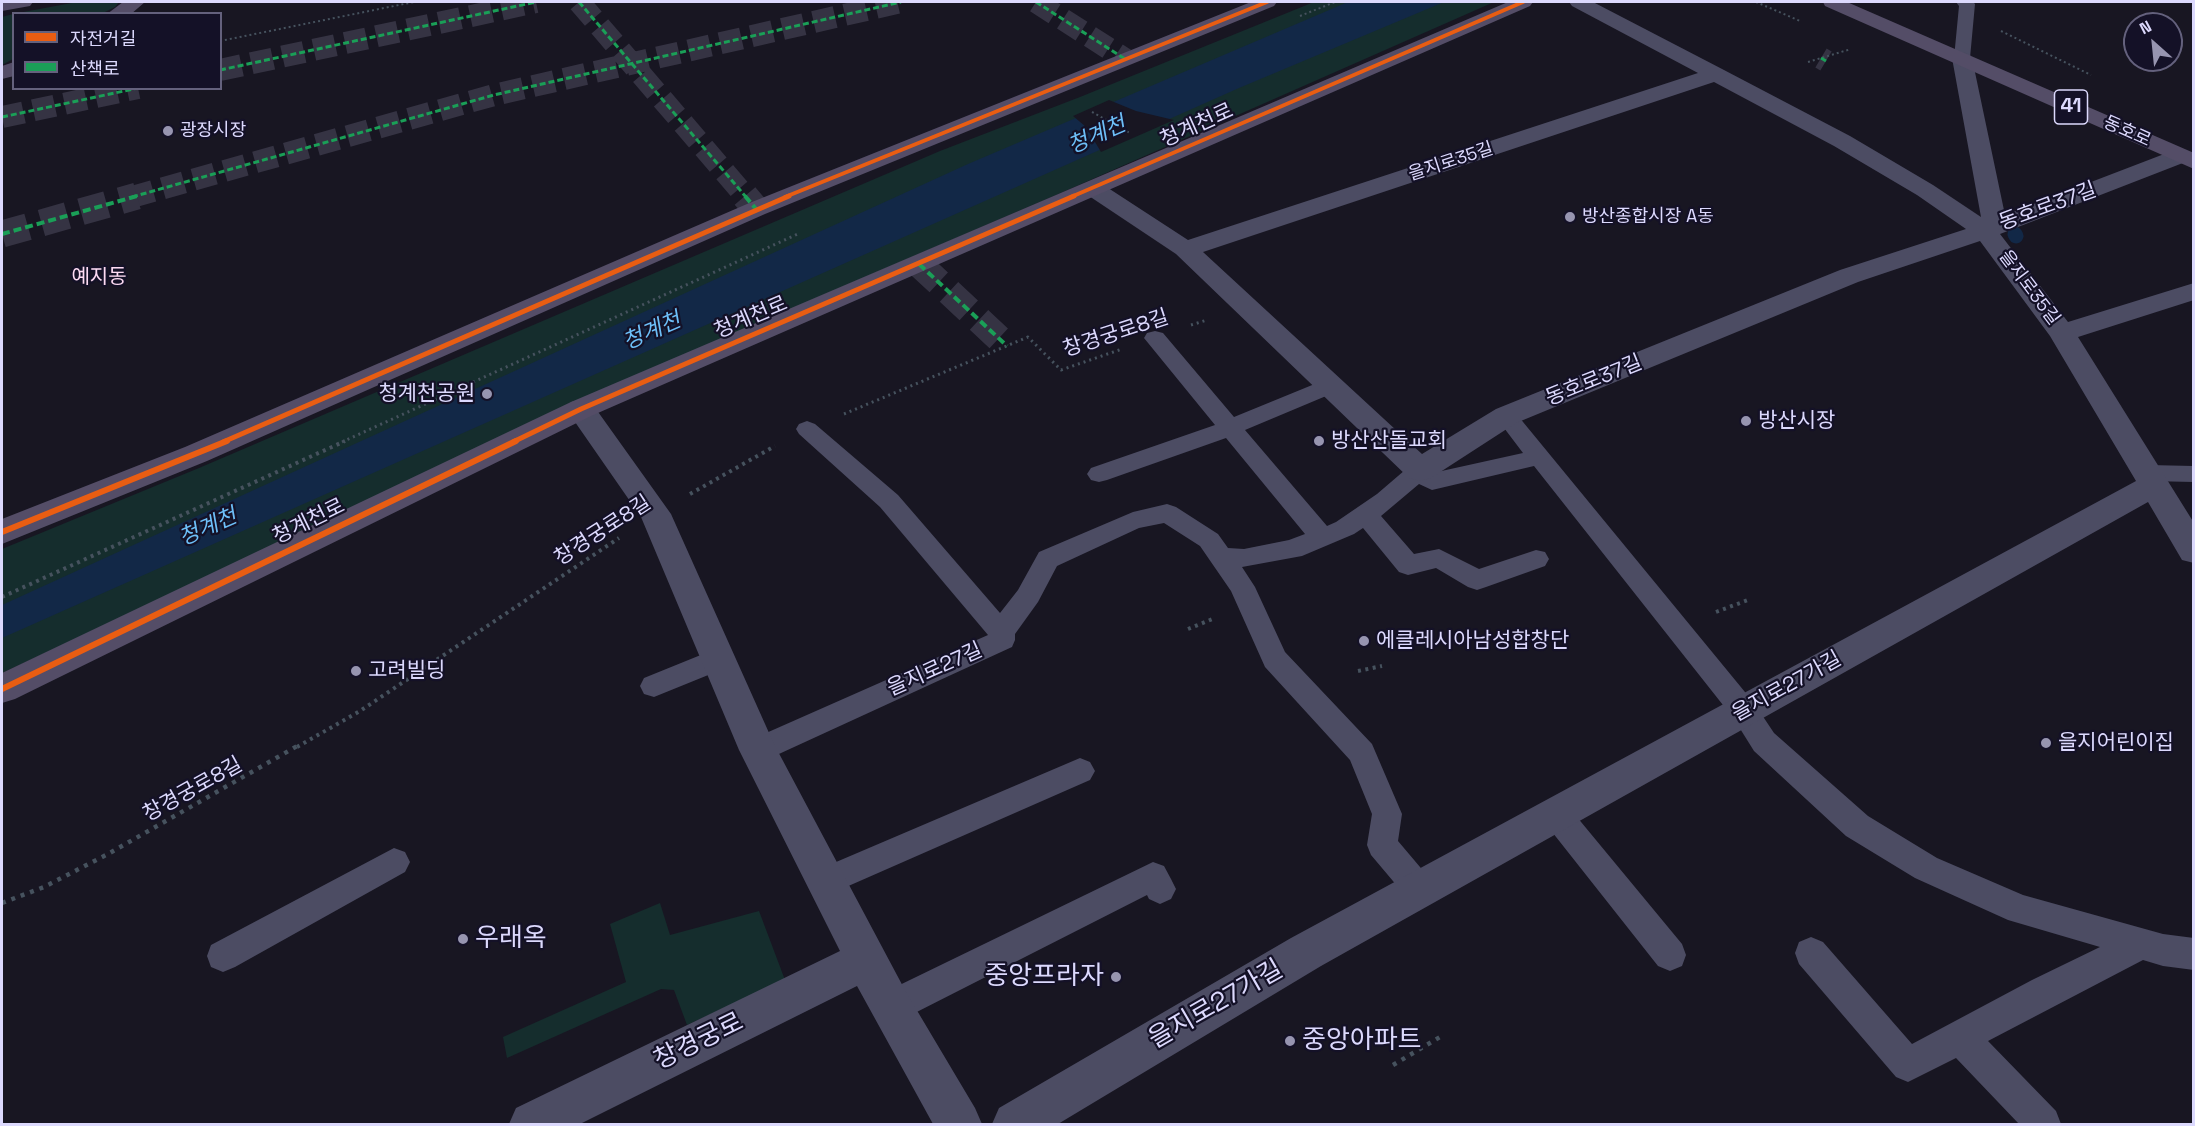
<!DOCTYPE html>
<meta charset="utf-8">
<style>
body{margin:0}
#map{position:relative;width:2195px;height:1126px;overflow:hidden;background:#181622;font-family:"Space Grotesk","Noto Sans KR",sans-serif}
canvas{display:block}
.frame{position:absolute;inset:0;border:3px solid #dcd9fd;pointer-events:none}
.legend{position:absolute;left:12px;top:12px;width:210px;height:78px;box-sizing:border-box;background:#141127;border:2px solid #64617d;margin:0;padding:8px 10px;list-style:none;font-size:18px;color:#dcd9fd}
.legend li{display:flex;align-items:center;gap:12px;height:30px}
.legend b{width:30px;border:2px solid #64617d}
.north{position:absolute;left:2123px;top:12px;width:60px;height:60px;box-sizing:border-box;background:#141127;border:2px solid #64617d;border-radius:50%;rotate:333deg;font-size:16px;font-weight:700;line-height:24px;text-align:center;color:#dcd9fd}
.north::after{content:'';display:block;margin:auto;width:21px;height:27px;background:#9795b0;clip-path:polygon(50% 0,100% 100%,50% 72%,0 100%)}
</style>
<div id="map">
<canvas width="2195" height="1126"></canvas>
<div class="frame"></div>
<ul class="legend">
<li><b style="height:8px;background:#e95d12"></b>자전거길</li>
<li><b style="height:8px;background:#1a9f57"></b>산책로</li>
</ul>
<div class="north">N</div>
</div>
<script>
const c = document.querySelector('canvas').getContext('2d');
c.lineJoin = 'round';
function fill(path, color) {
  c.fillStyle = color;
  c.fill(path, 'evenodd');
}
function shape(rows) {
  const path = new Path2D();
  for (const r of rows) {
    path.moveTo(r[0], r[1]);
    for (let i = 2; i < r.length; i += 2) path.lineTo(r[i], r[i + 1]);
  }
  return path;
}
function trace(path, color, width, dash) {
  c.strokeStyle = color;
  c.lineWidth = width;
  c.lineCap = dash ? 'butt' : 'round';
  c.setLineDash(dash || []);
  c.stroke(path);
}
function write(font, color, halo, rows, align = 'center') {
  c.font = font + ' "Space Grotesk","Noto Sans KR",sans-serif';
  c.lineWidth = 4.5;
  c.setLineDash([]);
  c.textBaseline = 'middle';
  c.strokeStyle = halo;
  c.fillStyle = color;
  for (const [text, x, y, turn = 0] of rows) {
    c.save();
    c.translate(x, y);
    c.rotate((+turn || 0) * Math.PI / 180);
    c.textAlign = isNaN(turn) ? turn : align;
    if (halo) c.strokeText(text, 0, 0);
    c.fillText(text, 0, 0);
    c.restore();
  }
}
fill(shape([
 [77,2,119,2,115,7,103,13,18,13],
 [1314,2,1494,2,1063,192,763,321,2,673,2,549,199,468,940,151,1080,97],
 [13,14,13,59,2,65,2,17],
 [660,903,670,935,759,911,785,980,687,1025,674,990,661,989,507,1058,503,1037,626,982,610,924]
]), '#152d2d');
fill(shape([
 [1348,2,1444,2,1239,88,2,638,2,605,968,164]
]), '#122847');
fill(shape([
 [1109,100,1136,111,1174,120,1101,152,1086,127,1073,116]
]), '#181622');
trace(shape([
 [2015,234,2016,236]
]), '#122847', 15);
trace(shape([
 [579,2,746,197],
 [1036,2,1125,59],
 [1821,58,1826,61],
 [220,70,536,2],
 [2,117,138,88],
 [132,197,494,95,901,2]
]), '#353343', 22, [22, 10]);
trace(shape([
 [745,196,756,209],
 [2,234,137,196]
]), '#353343', 27, [27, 14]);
trace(shape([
 [919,264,1007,346]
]), '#353343', 27, [27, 14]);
trace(shape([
 [1756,2,1800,21],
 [1300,16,1335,2],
 [2001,31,2091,75],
 [220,41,414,2],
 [1808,62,1851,49],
 [1092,112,1130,133]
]), '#46525e', 2, [2, 3]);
trace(shape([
 [1191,325,1207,320],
 [844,414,1028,337,1061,370,1122,349],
 [342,442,800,233]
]), '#46525e', 3, [2, 4]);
trace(shape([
 [690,494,775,446],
 [2,597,345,441],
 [1716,612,1748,600],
 [1188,629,1215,618],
 [1358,671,1382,666],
 [297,747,360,711,619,538]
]), '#46525e', 4, [3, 4.5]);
trace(shape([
 [2,903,44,887,108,854,299,745],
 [1393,1065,1440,1037]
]), '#46525e', 4.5, [4, 6]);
fill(shape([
 [1956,2,1973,2,1975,4,1970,58,1962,63,1954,58,1959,6,1956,2],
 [1155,331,1163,333,1234,417,1322,381,1330,379,1338,381,1341,386,1338,391,1245,430,1327,526,1336,522,1377,494,1412,464,1420,462,1428,464,1437,472,1523,453,1495,416,1498,411,1506,408,1514,411,1754,703,1774,733,1868,816,1937,858,2023,895,2163,934,2194,938,2194,970,2163,966,2143,960,1988,1041,2056,1111,2061,1124,2019,1124,1956,1058,1908,1082,1896,1077,1799,964,1795,953,1799,942,1811,937,1823,942,1912,1044,2032,980,2100,947,2008,920,1915,878,1846,836,1754,751,1734,719,1534,466,1432,490,1419,484,1381,516,1414,554,1439,549,1479,569,1536,550,1545,552,1549,559,1545,566,1486,587,1477,590,1468,587,1436,568,1408,575,1399,572,1363,528,1354,534,1302,556,1242,567,1255,587,1285,652,1372,744,1402,814,1398,841,1431,880,1436,890,1431,900,1420,905,1409,900,1371,855,1367,845,1372,814,1350,760,1265,667,1231,591,1200,546,1164,523,1139,528,1057,566,1038,602,1015,634,1015,640,1012,647,768,759,758,762,748,759,744,750,748,741,988,635,880,507,799,434,796,429,799,424,807,421,815,424,898,495,1000,613,1018,590,1039,552,1133,512,1167,504,1176,507,1218,534,1228,548,1244,549,1289,540,1305,534,1226,438,1107,480,1099,482,1091,480,1087,474,1091,468,1215,425,1144,338,1147,333,1155,331],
 [2148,465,2194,466,2194,482,2148,481,2140,479,2136,473,2140,467,2148,465],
 [718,648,728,651,732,659,728,667,654,697,644,694,640,686,644,678,718,648],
 [1080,758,1090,762,1095,771,1090,780,837,891,826,895,815,891,810,881,815,871,1080,758],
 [1556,801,1567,805,1682,944,1686,955,1682,966,1670,971,1658,966,1545,823,1541,814,1545,805,1556,801],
 [394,848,405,852,410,862,405,872,235,967,223,972,211,967,207,956,211,945,394,848],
 [1153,862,1164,866,1171,879,1176,889,1171,899,1160,904,1149,899,1147,895,903,1019,891,1024,879,1019,874,1007,879,995,1153,862]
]), '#4c4c63');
fill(shape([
 [1569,2,1593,2,1724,70,1850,136,1933,185,1981,217,1952,58,1955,54,1962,52,1969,54,1972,58,2005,215,2172,151,2180,149,2188,151,2192,156,2188,161,2000,234,2068,322,2194,283,2194,300,2078,337,2194,523,2194,563,2182,560,2148,502,1321,966,1058,1124,992,1124,999,1108,1291,938,2136,481,2050,336,1980,241,1858,282,1516,423,1431,478,1420,481,1409,478,1176,254,1086,194,1082,189,1086,184,1094,182,1102,184,1188,240,1698,73,1572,6,1569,2],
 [1714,82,1834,146,1917,195,1966,229,1840,270,1496,409,1422,454,1203,252,1714,82],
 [581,399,591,402,671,514,774,744,906,992,975,1108,982,1124,933,1124,857,986,580,1124,509,1124,516,1108,840,951,739,750,641,517,566,409,571,402,581,399]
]), '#4c4c63');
fill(shape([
 [2,2,33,2,30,6,2,11,2,2],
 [123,2,145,2,131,14,107,14,123,2],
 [1251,2,1277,2,1274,6,765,214,207,461,2,544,2,519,185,447,747,204,1251,2],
 [1508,2,1533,2,1530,6,591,416,15,699,2,703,2,673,571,402,1508,2],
 [1823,2,1847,2,2194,153,2194,169,1825,6,1823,2],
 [14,62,14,76,2,79,2,66,14,62]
]), '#544d67');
trace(shape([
 [579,2,746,197],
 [1036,2,1125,59],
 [1821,58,1826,61],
 [220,70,536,2],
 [2,117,138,88],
 [132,197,494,95,901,2]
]), '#1a9f57', 3, [6, 3]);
trace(shape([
 [745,196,756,209],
 [2,234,137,196],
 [919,264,1007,346]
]), '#1a9f57', 4, [8, 4]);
trace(shape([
 [785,197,1267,2],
 [1071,197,1523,2]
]), '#e95d12', 4);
trace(shape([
 [223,442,789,196],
 [513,442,581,409,1074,196]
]), '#e95d12', 5);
trace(shape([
 [2,532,227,441],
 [2,689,516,441]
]), '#e95d12', 6);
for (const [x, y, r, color] of [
 [168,131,6,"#9795b0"],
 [1570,217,6,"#9795b0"],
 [487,394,6,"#9795b0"],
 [1746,421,6,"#9795b0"],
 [1319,441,6,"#9795b0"],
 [1364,641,6,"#9795b0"],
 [356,671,6,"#9795b0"],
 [2046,743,6,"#9795b0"],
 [463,939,6,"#9795b0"],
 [1116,977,6,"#9795b0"],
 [1290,1041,6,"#9795b0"]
]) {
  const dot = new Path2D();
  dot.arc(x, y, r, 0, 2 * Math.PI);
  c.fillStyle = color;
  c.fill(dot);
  trace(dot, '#141127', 2);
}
write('18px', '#dcd9fd', '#141127', [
 ["광장시장",180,131],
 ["방산종합시장 A동",1582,217]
], 'left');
write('18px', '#dcd9fd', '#141127', [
 ["동호로",2127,132,24],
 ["을지로35길",1451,162,-18],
 ["을지로35길",2029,288,53]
]);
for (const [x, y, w] of [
 [2071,107,33]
]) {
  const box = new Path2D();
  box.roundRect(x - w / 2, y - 17, w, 34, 4.5);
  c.fillStyle = '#141127';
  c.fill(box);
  trace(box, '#dcd9fd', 1.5);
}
write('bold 20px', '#dcd9fd', null, [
 ["41",2071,107]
]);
write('20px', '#fddbf3', '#141127', [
 ["예지동",99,278]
]);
write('21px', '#dcd9fd', '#141127', [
 ["청계천로",1197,126,-24],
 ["동호로37길",2048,207,-20],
 ["청계천로",751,318,-23],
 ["창경궁로8길",1116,334,-18],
 ["동호로37길",1594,381,-22],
 ["청계천로",309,522,-26],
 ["창경궁로8길",603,531,-33],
 ["을지로27길",935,670,-24],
 ["을지로27가길",1787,687,-29],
 ["창경궁로8길",193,790,-29]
]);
write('21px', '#dcd9fd', '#141127', [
 ["청계천공원",475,394,"right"],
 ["방산시장",1758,421],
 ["방산산돌교회",1331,441],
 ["에클레시아남성합창단",1376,641],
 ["고려빌딩",368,671],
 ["을지어린이집",2058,743]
], 'left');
write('italic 22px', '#6dbff8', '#141127', [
 ["청계천",1097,136,-24],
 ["청계천",652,332,-24],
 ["청계천",208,528,-24]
]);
write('26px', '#dcd9fd', '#141127', [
 ["우래옥",475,939],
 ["중앙프라자",1104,977,"right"],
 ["중앙아파트",1302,1041]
], 'left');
write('26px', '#dcd9fd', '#141127', [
 ["을지로27가길",1216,1005,-30],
 ["창경궁로",699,1042,-26]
]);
</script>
